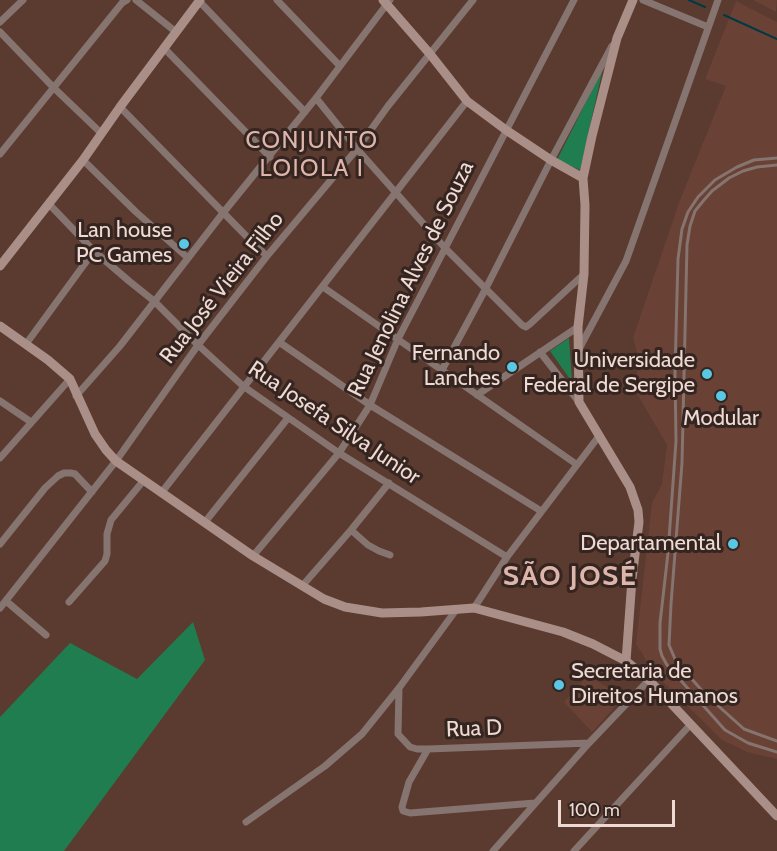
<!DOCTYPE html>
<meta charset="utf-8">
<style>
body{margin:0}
#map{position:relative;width:777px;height:851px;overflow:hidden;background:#5b3a30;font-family:Cabin,sans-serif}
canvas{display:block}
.scale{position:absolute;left:558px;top:800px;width:117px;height:27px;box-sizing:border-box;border:3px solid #eed9d3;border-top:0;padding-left:8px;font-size:18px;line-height:21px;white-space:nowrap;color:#eed9d3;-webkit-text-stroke:4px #352521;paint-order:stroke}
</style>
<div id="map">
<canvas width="777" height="851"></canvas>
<div class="scale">100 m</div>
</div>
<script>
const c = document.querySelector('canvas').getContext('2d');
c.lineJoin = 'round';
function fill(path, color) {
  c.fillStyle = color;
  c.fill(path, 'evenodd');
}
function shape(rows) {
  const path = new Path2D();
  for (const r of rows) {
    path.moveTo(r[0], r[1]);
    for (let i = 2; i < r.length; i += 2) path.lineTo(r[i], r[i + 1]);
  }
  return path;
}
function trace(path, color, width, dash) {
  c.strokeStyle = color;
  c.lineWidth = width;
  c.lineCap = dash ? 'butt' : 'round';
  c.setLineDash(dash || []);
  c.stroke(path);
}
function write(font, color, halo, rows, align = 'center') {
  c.font = font + ' Cabin,sans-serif';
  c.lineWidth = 6;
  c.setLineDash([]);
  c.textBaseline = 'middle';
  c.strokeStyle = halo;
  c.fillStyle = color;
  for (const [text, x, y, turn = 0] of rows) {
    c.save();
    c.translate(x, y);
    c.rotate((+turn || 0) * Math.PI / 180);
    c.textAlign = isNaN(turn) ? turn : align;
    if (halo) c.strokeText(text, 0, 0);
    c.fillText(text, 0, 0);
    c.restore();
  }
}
fill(shape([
 [753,0,777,0,776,12],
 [736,1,777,22,777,759,747,752,722,740,654,673,636,644,652,503,662,484,667,445,636,392,638,356,633,338,680,200,726,86,705,79],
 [588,675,607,687,621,700,592,732,564,702]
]), '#694135');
fill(shape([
 [603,68,580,170,557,160],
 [569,338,572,382,550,351],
 [193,622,205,660,64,851,0,851,0,717,70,643,137,679]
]), '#207d4f');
trace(shape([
 [689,0,705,7],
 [724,15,777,39]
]), '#003944', 2);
trace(shape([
 [777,158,754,160,737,167,715,180,698,197,688,212,682,229,678,259,675,371,676,441,668,553,660,623,660,649,662,656,667,665,725,730,748,743,777,752],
 [777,165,757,167,743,171,729,178,712,191,704,200,695,211,690,226,687,245,682,463,671,604,669,645,675,659,683,669,705,694,744,729,777,741]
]), '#85746f', 3);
trace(shape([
 [136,0,176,32],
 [277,0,340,66],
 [643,0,708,27],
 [199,1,305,112],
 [0,22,23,0],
 [0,32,54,88,101,133],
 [164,48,270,157],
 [316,98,357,149,445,248,522,325,526,327,530,324,584,274],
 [120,107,253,243,267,256],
 [0,154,122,3,127,0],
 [83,160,136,212,188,258],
 [49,204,94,251,129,281,154,301,198,345,243,386,339,453,507,557],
 [323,287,576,464],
 [279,342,370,405,541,511],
 [26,344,94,251],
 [579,349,626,261,718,0],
 [540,352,579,402],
 [442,370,485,290,551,160,612,46],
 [477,395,578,327],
 [76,396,120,346,223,213,316,98,390,0],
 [0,401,31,422],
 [0,458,70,379],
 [162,492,467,101],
 [205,522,288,418],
 [351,530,368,545,379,551,390,555],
 [0,544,45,488,58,476,64,473,71,473,75,474,92,492],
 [253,556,339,453,370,405,398,339,574,0],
 [303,585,351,530,389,483],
 [6,601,46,635],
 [69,602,105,561,107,554,107,534,111,520,144,480],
 [0,608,116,461,198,345,267,256,357,149,388,106,473,0],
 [474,608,507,557,599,436],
 [399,688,398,734,410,747,417,749,428,749],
 [535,803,410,813,403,811,402,807,409,782,428,749,589,743],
 [246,822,325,766,362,734,399,688,456,610],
 [493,851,589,743,649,680],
 [574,851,691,724]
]), '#85746f', 7);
trace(shape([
 [383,0,430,54,467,101,506,130,551,160,583,178],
 [0,266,83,160,120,107,200,0],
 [0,326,48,360,70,379,95,434,106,450,116,461,253,556,324,599,345,607,382,613,421,612,474,608,563,632,593,644,626,661,649,680,777,816],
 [626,661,632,579,639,522,638,510,630,487,579,402,578,327,584,274,585,205,583,178,592,136,617,38,633,0]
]), '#a98f87', 9);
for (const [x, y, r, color] of [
 [184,244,6,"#59c8e4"],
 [512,367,6,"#59c8e4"],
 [707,374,6,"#59c8e4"],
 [721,396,6,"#59c8e4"],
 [733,544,6,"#59c8e4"],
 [559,685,6,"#59c8e4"]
]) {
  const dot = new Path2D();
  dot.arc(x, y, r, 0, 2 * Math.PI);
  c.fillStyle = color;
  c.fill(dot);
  trace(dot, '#352521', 2);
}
write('22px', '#eed9d3', '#352521', [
 ["Lan house",172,231],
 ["PC Games",172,256],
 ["Fernando",500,354],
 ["Lanches",500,379],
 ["Universidade",695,361],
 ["Federal de Sergipe",695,386],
 ["Modular",721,419,"center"],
 ["Departamental",721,544],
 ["Secretaria de",571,672,"left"],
 ["Direitos Humanos",571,697,"left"]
], 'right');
write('22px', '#eed9d3', '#352521', [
 ["Rua Jenolina Alves de Souza",411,279,-64],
 ["Rua José Vieira Filho",222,288,-52],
 ["Rua Josefa Silva Junior",334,423,34],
 ["Rua D",474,729,-2]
]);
c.letterSpacing = '1.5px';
write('24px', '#deb5aa', '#352521', [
 ["CONJUNTO",312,141],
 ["LOIOLA I",312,169]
]);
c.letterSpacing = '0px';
c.letterSpacing = '1.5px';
write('bold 28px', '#deb5aa', '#352521', [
 ["SÃO JOSÉ",570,577]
]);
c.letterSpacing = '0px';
</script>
